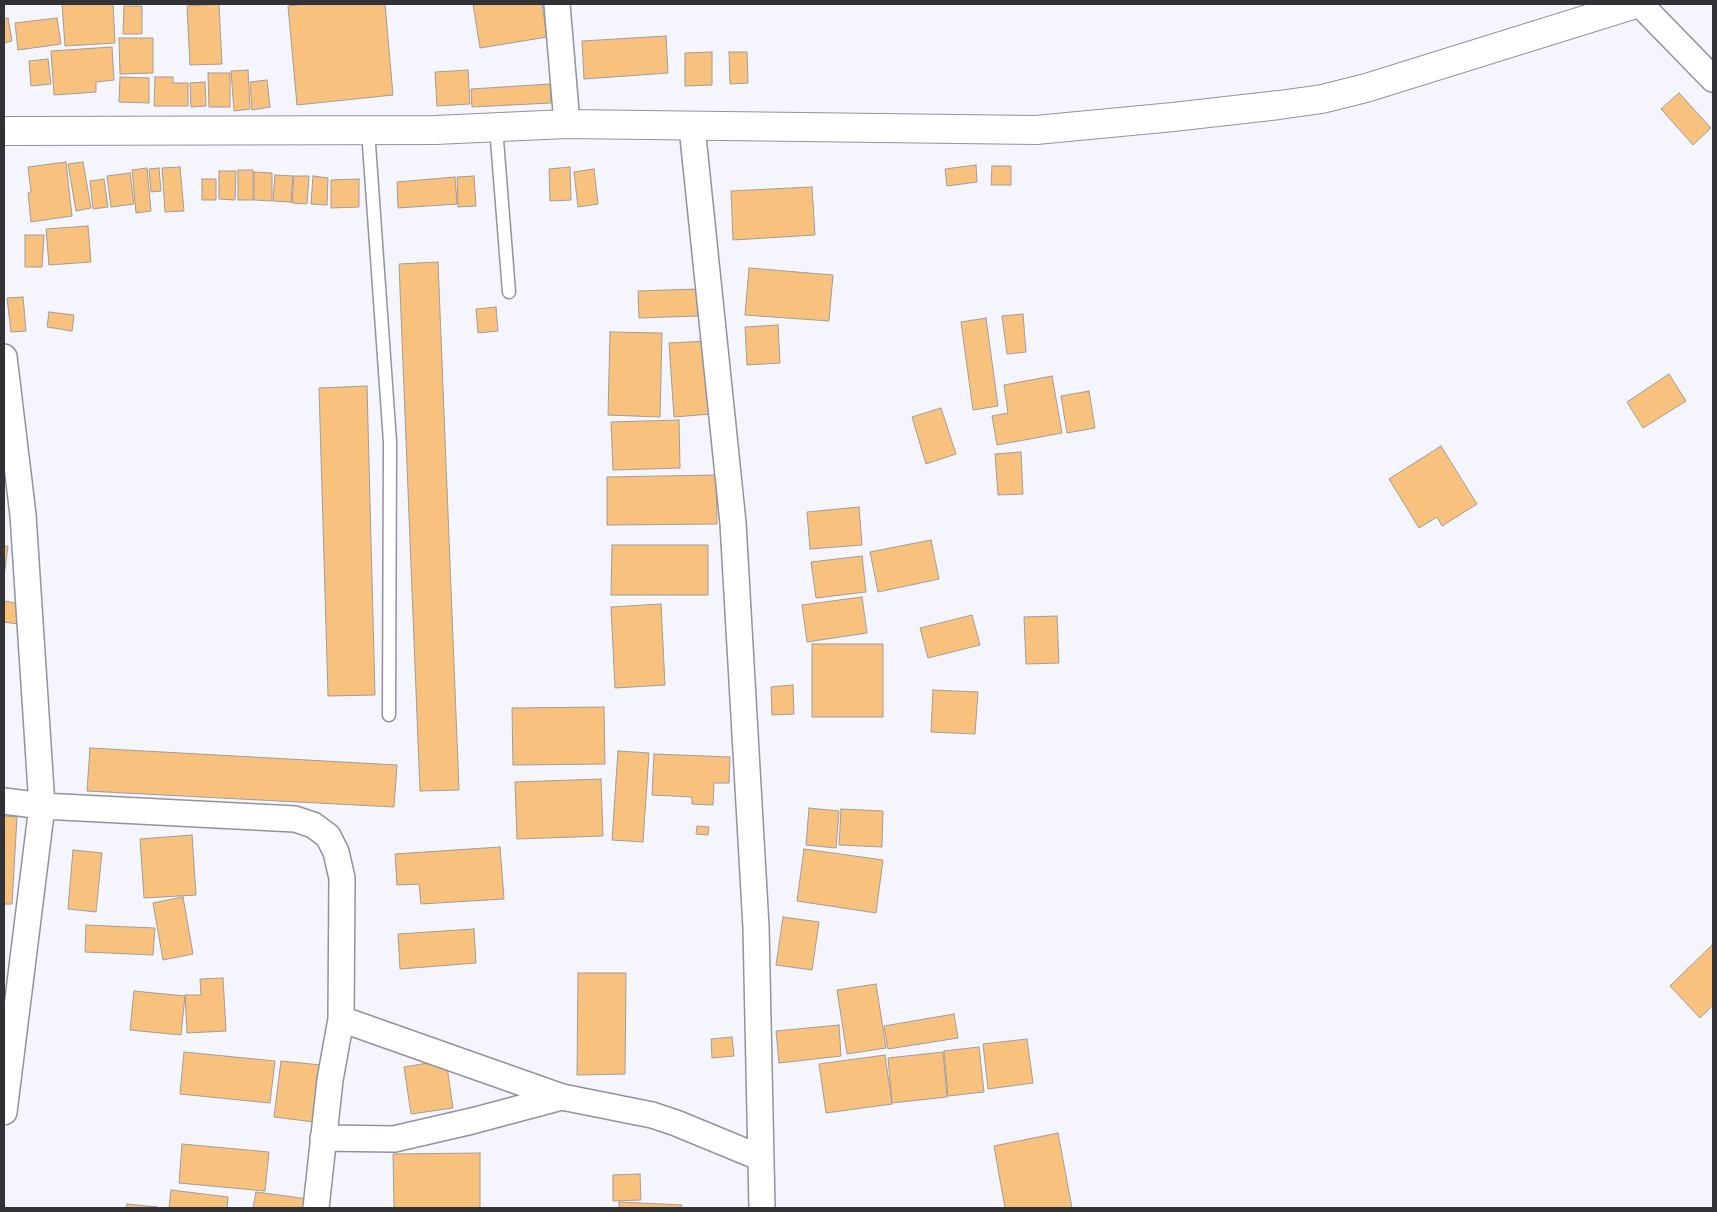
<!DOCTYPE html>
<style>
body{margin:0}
#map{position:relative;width:1717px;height:1212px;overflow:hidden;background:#f5f5fe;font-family:Lato,sans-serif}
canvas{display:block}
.frame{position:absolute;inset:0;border:5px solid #323236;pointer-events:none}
</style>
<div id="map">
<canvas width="1717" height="1212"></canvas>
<div class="frame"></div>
</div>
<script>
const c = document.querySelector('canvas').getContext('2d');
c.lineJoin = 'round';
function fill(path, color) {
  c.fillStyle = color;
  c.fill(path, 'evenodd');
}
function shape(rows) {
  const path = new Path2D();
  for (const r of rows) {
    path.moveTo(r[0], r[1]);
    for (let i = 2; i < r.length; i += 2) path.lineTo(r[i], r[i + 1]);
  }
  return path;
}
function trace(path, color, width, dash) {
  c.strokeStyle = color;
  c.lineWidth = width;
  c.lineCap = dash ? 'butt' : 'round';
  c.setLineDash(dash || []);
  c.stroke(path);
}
const building = shape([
 [62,4,113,4,115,43,65,46,62,4],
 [219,4,222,64,190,65,187,6,219,4],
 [306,4,385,4,393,95,297,105,288,6,306,4],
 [473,4,542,4,547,37,480,48,473,4],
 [124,6,142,6,142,34,123,34,124,6],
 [8,18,12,41,4,43,4,19,8,18],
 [57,18,61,44,18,50,15,23,57,18],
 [666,36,668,73,584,79,582,41,666,36],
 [119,38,153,38,153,73,120,74,119,38],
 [112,47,114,80,96,82,96,92,54,95,51,51,112,47],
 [712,52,712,85,685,86,685,53,712,52],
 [729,52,747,52,748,83,730,84,729,52],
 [48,59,51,84,31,86,29,61,48,59],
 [248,70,250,109,234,111,231,71,248,70],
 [468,70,470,104,437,106,435,72,468,70],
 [208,73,230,73,230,107,209,107,208,73],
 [120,77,149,78,149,103,119,102,120,77],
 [155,77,173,77,173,83,188,83,188,106,154,106,155,77],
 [267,80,270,107,252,110,250,82,267,80],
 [205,82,206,106,191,107,190,83,205,82],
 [550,84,551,103,472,107,471,89,550,84],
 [1679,93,1711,128,1693,145,1661,109,1679,93],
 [66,162,72,216,31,222,28,193,31,192,28,167,66,162],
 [83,162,91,208,76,211,68,164,83,162],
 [976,165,977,182,947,186,945,169,976,165],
 [992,166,1011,166,1011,185,991,185,992,166],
 [180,167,184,211,165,212,162,168,180,167],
 [570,167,571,200,550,201,549,169,570,167],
 [147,168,151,211,136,213,132,170,147,168],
 [159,168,161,191,151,192,149,169,159,168],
 [594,169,598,204,578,207,574,172,594,169],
 [238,170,253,170,253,200,238,200,238,170],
 [219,171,236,171,235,200,219,199,219,171],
 [254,172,272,173,272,201,254,200,254,172],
 [130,173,134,204,111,207,107,176,130,173],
 [275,175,293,176,291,202,273,201,275,175],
 [294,176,309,176,307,204,292,203,294,176],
 [313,176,328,178,327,205,311,204,313,176],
 [474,176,476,206,458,207,457,177,474,176],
 [455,177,457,204,398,208,397,182,455,177],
 [104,179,108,207,93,209,90,181,104,179],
 [202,179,216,179,216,200,202,200,202,179],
 [359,179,359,207,331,208,331,180,359,179],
 [812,187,815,235,733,240,731,191,812,187],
 [88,226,91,262,49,265,46,229,88,226],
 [25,235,44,235,42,267,25,267,25,235],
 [438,262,459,790,420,791,399,264,438,262],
 [749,268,833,275,829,321,745,315,749,268],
 [697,289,698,316,639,318,638,291,697,289],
 [23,297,26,331,11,332,7,298,23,297],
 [496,307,498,331,478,333,476,309,496,307],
 [49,312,74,315,72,331,47,327,49,312],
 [1023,314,1026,352,1007,354,1002,316,1023,314],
 [986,318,998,406,973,410,961,322,986,318],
 [778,325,780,363,747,365,745,327,778,325],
 [610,332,662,333,660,417,608,415,610,332],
 [708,341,711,414,674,417,669,343,708,341],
 [1669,374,1686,401,1643,428,1627,402,1669,374],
 [1052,376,1062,433,997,445,992,416,1008,413,1004,385,1052,376],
 [367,386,375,695,328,696,319,388,367,386],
 [1089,391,1095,428,1067,433,1061,396,1089,391],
 [941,408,956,454,926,464,912,417,941,408],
 [679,420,680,468,613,470,611,422,679,420],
 [1441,446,1477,504,1442,526,1437,517,1419,528,1389,479,1441,446],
 [1021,452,1023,494,998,495,995,454,1021,452],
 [716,475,717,524,607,525,607,477,716,475],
 [859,507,862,545,810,549,807,512,859,507],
 [931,540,939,579,878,592,870,552,931,540],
 [612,545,708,545,708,595,611,595,612,545],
 [4,546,8,546,4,577,4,546],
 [862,556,866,592,816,598,811,562,862,556],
 [862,597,867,633,807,642,802,605,862,597],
 [4,601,21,604,18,624,4,622,4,601],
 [661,604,665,685,615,688,611,607,661,604],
 [972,615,980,645,928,658,920,628,972,615],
 [1057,616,1059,663,1026,664,1024,617,1057,616],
 [812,644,883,644,883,717,812,717,812,644],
 [793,685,794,714,772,715,771,687,793,685],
 [933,690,978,692,975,734,931,732,933,690],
 [604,707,605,764,513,765,512,708,604,707],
 [90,748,397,765,394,807,87,791,90,748],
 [618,751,649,753,643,842,612,840,618,751],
 [654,754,730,757,729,783,714,783,713,805,692,804,692,797,652,795,654,754],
 [601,779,603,836,517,839,515,782,601,779],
 [809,808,839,811,836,848,806,845,809,808],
 [841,809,883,811,882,847,839,845,841,809],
 [4,816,17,817,12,904,4,904,4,816],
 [697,826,709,827,708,835,696,834,697,826],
 [192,835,196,895,144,898,140,839,192,835],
 [500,847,504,899,421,904,419,884,397,885,395,854,500,847],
 [804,849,883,860,876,913,797,901,804,849],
 [73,850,102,853,96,912,68,909,73,850],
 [183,897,193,954,163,960,153,903,183,897],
 [783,917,819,922,812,970,776,965,783,917],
 [86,925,155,928,153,955,85,952,86,925],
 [474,929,476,963,400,969,398,934,474,929],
 [1712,945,1713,947,1713,1005,1700,1018,1670,986,1712,945],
 [578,973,626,973,625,1074,577,1075,578,973],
 [223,978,226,1031,187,1033,185,995,201,995,200,979,223,978],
 [876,984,886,1048,847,1054,837,990,876,984],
 [134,991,185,996,181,1035,130,1030,134,991],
 [954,1014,958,1038,888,1049,884,1026,954,1014],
 [839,1025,841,1056,779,1063,776,1031,839,1025],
 [732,1037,734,1056,712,1058,711,1039,732,1037],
 [1027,1039,1033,1083,988,1089,983,1044,1027,1039],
 [979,1047,984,1092,948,1096,944,1051,979,1047],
 [184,1052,275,1061,270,1103,180,1094,184,1052],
 [943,1052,947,1097,892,1103,888,1058,943,1052],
 [885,1055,892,1104,826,1113,819,1064,885,1055],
 [446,1060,453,1108,411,1114,404,1067,446,1060],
 [281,1061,321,1065,314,1122,274,1117,281,1061],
 [1058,1133,1072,1208,1005,1208,994,1146,1058,1133],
 [182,1144,269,1152,265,1191,179,1183,182,1144],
 [480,1153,480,1208,394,1208,393,1154,480,1153],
 [640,1174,641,1200,613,1201,613,1175,640,1174],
 [171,1190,228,1197,227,1208,169,1208,171,1190],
 [256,1192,308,1199,307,1208,253,1208,256,1192],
 [619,1202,682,1205,681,1208,619,1208,619,1202],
 [127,1204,157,1207,126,1208,127,1204]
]);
fill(building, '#f9c17e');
trace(building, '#a49c94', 1);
const service = shape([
 [496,127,509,292],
 [368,130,390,442,389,715]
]);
const minor = shape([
 [557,4,567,124],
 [1640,4,1713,79],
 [692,127,733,523,756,927,762,1208],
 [4,357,23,515,42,806,4,1112],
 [4,801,42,806,295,819,313,825,328,836,336,852,342,878,341,1019,330,1080,316,1208],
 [341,1019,562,1097,652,1115,676,1123,761,1158],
 [323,1138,394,1139,472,1121,562,1097]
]);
const tertiary = shape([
 [4,131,435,130,567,124,1036,130,1173,117,1279,105,1322,99,1366,88,1636,4]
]);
trace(service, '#93929d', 15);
trace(minor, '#93929d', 28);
trace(tertiary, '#93929d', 30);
trace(service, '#fff', 12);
trace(minor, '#fff', 25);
trace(tertiary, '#fff', 28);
</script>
